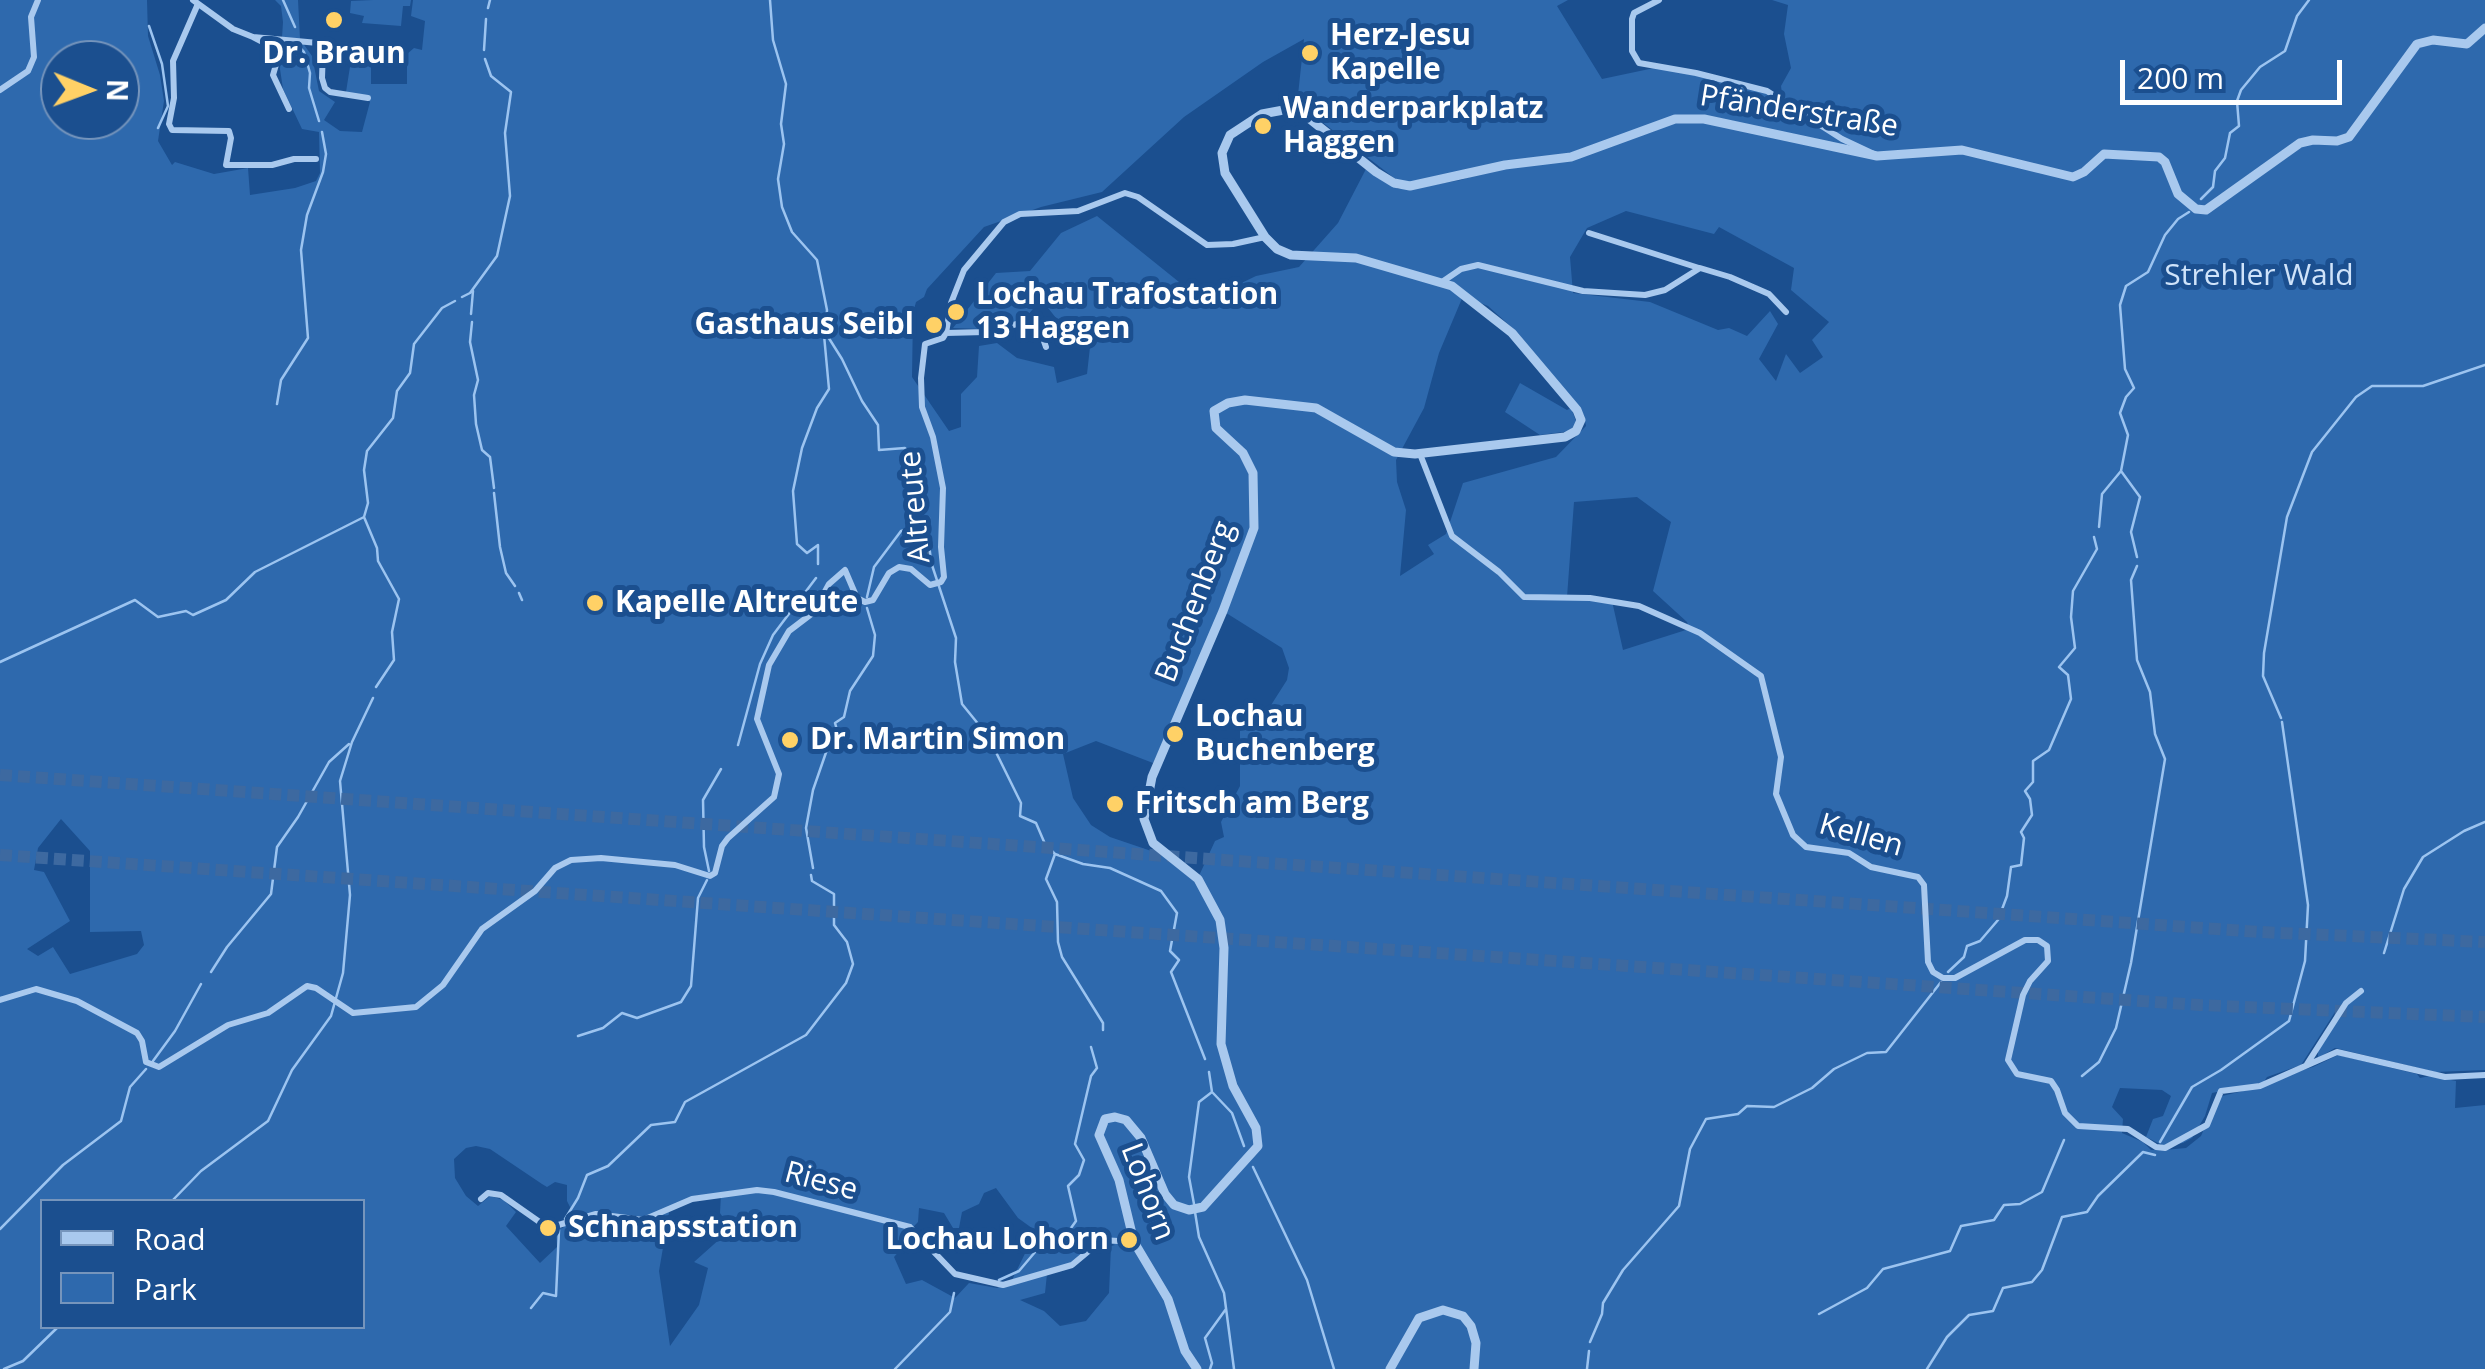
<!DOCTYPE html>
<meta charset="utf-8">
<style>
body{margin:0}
#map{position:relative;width:2485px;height:1369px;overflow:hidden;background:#1b4f8f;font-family:"Open Sans",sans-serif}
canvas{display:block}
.legend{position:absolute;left:40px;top:1199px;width:325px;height:130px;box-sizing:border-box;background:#1b4f8f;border:2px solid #7695bc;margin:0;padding:12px 18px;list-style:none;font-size:30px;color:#fff}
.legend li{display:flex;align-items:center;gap:20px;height:50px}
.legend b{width:50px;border:2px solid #7695bc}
.north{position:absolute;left:40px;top:40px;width:100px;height:100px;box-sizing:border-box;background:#1b4f8f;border:2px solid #7695bc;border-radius:50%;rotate:91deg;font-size:28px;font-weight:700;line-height:40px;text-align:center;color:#fff}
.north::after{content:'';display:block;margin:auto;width:35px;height:45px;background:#ffd166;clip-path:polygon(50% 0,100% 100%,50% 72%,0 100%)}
.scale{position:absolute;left:2120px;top:60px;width:222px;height:45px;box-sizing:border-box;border:5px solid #fff;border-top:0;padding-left:12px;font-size:30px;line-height:35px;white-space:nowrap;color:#fff;-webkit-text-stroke:8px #1b4f8f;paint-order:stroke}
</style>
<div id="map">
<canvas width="2485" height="1369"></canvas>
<ul class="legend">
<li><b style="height:12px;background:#a9c9ee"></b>Road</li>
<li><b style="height:28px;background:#2e69ad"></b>Park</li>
</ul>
<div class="north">N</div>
<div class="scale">200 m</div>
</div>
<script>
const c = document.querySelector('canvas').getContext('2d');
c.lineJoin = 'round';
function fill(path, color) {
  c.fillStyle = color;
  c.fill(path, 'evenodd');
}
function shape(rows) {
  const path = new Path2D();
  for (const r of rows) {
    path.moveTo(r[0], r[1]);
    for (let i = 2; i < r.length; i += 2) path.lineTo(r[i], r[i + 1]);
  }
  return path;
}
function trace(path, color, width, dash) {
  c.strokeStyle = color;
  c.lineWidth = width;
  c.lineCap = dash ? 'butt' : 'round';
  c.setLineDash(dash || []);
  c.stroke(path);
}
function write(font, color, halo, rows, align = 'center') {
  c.font = font + ' "Open Sans",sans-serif';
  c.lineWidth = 10;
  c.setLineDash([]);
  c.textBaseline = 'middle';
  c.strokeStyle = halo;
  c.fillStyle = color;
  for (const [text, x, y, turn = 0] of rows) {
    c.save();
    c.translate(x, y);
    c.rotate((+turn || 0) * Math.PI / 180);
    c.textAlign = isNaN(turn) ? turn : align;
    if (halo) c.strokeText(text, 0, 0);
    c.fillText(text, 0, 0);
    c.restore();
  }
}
fill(shape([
 [0,0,147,0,148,36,160,75,164,101,158,141,172,165,175,162,214,174,248,168,250,195,295,188,316,181,320,173,319,132,302,129,283,89,280,69,283,22,281,6,275,0,298,0,300,39,312,56,319,91,335,102,324,120,340,131,362,132,370,102,365,96,346,92,352,54,371,59,371,84,407,84,407,54,414,48,422,50,425,21,411,16,413,0,1568,0,1557,6,1602,79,1654,68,1696,73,1767,91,1783,102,1781,86,1791,68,1784,34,1788,5,1772,0,2485,0,2485,1070,2435,1072,2335,1048,2318,1058,2318,1050,2336,1021,2335,1012,2301,1065,2267,1077,2263,1083,2212,1093,2205,1116,2192,1138,2183,1143,2164,1146,2146,1137,2153,1119,2163,1116,2171,1096,2162,1090,2120,1088,2112,1107,2123,1119,2122,1133,2143,1142,2151,1150,2164,1150,2186,1148,2201,1136,2218,1097,2268,1085,2281,1076,2313,1067,2338,1055,2417,1074,2420,1078,2430,1076,2456,1081,2455,1108,2485,1105,2485,1369,0,1369],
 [1304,39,1298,95,1304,108,1398,181,1420,182,1502,162,1572,154,1625,136,1595,151,1571,157,1505,165,1461,180,1416,188,1398,189,1366,169,1338,223,1299,267,1256,276,1231,288,1184,286,1097,216,1061,233,1030,271,996,273,953,328,984,329,1024,320,1041,299,1067,332,1090,347,1087,374,1057,383,1054,367,1017,358,997,343,979,346,977,377,961,394,961,427,949,431,912,377,913,313,916,302,924,297,927,289,984,227,1041,207,1102,192,1184,117,1263,62],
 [60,60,120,60,120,120,60,120],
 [1626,211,1714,234,1719,227,1794,268,1791,290,1829,322,1812,340,1823,357,1800,373,1786,354,1776,381,1759,359,1778,324,1770,311,1747,336,1729,328,1718,330,1650,302,1573,293,1570,257,1587,228],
 [1463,296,1488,306,1518,333,1584,415,1586,426,1556,457,1463,483,1446,534,1428,545,1434,554,1400,576,1406,510,1397,482,1396,460,1424,408,1439,353],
 [1637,497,1671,522,1653,591,1687,622,1689,629,1623,650,1612,601,1567,597,1574,502],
 [1223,611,1282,648,1289,668,1287,680,1266,713,1256,719,1240,720,1240,786,1221,822,1224,837,1215,841,1198,878,1169,857,1110,837,1091,825,1073,798,1063,754,1096,741,1153,763],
 [61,819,90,851,90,932,141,931,144,945,137,954,70,974,53,947,38,956,27,949,70,921,44,872,34,870,38,848],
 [476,1146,490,1149,542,1184,547,1187,555,1182,567,1185,567,1201,572,1211,563,1228,556,1229,557,1247,540,1263,506,1226,516,1212,504,1200,490,1196,478,1206,466,1196,455,1178,454,1159,466,1148],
 [996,1188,1018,1218,1036,1231,1012,1280,997,1288,969,1283,955,1298,922,1280,906,1284,894,1257,910,1239,908,1232,918,1222,919,1208,944,1213,953,1228,959,1228,962,1212,979,1204,984,1193],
 [721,1194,720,1213,731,1229,694,1262,708,1268,699,1305,670,1346,659,1271,670,1207,696,1196],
 [42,1202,362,1202,362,1326,42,1326],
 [1110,1243,1115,1245,1111,1246,1109,1293,1086,1321,1060,1326,1044,1311,1020,1300,1045,1293,1047,1274,1070,1268,1102,1244],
 [373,0,411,0,410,6,403,6,401,26,362,23,364,16,350,13,351,1],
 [1520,383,1567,410,1571,408,1576,421,1571,431,1540,435,1505,412]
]), '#2e69ad');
const water = shape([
 [929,518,928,536,931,561,924,557,916,542,911,520,929,518]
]);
fill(water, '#3c6290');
trace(water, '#9cc4f0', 2.5);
trace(shape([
 [283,0,295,27],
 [770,0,773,40,786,84,781,124,784,144,778,179,782,207,792,232,817,260,827,310,825,332,842,359,862,401,878,425,879,450,905,448,921,467,915,486,918,517],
 [488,8,490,0],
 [149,26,162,64,168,106,158,128],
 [297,44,304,52,310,73,309,88,319,121],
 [484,50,486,19],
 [2201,199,2213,187,2215,171,2225,158,2230,133,2239,126,2237,101,2241,90,2260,67,2285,51,2297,16,2309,0],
 [462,297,470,293,497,256,510,196,505,133,511,92,491,76,485,59],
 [471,314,473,291],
 [472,322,470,342,478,380,474,395,476,424,482,450,490,457,494,488],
 [277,404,281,380,308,338,301,250,307,215,323,172,326,154,322,132],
 [2121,471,2140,497,2131,532,2137,557],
 [494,493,500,547,506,573,515,586],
 [2099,527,2102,494,2121,471,2128,435,2120,413,2126,397,2134,388,2125,369,2120,305,2126,286,2148,272,2165,235,2178,219,2189,212],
 [930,559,956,638,955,662,962,704,988,736,1021,803,1020,816,1036,823,1045,844,1055,854,1083,864,1110,868,1161,891,1177,913,1170,951,1179,960,1171,972,1205,1059],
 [818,564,818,545,807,553,797,544,793,491,802,448,817,408,829,389,824,335],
 [519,593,522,600],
 [867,597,874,567,901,531,913,528],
 [0,662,135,600,158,617,186,611,193,615,226,600,255,572,364,517],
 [376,687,394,660,392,632,399,599,378,561,377,548,364,517,368,503,364,470,367,451,393,418,397,391,410,373,414,344,442,308,455,301],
 [2281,718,2263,676,2264,653,2287,517,2312,452,2356,397,2372,386,2423,386,2485,365],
 [738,745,760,664,773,635,816,578],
 [1055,854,1046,879,1057,902,1058,942,1062,957,1103,1023,1103,1030],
 [813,868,806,828,813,790,830,741,839,737,835,723,844,717,850,691,873,656,875,635,867,608],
 [709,871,704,847,703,800,721,769],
 [2384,953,2404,889,2423,857,2464,831,2485,822],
 [211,972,227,947,271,894,277,847,298,817,329,762,349,744],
 [1948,972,1964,957,1967,946,1980,941,1998,920,2007,896,2011,867,2021,865,2024,838,2021,832,2032,815,2030,799,2025,791,2033,782,2033,761,2049,750,2071,699,2068,675,2059,667,2075,648,2071,617,2073,591,2097,549,2094,537],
 [578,1036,603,1028,622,1013,637,1018,681,1002,691,986,698,898,707,880],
 [153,1061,175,1031,201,984],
 [2082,1076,2099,1062,2116,1028,2131,963,2165,759,2155,734,2150,692,2137,660,2131,580,2137,566],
 [1213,1093,1232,1113,1244,1146],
 [2160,1142,2192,1087,2221,1070,2289,1021,2305,961,2308,905,2282,722],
 [1253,1167,1307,1280,1334,1369],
 [171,1202,201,1171,268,1121,292,1070,331,1016,343,973,350,895,340,781,352,742,373,698],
 [1194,1204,1189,1177,1199,1102,1212,1092,1209,1072],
 [1195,1212,1199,1237,1224,1293,1234,1369],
 [565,1219,578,1198,587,1175,608,1166,651,1125,675,1122,685,1102,806,1035,846,983,853,964,847,942,834,925,834,894,812,881,811,875],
 [0,1229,63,1165,121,1121,130,1087,146,1069],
 [999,1280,1019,1271,1041,1245,1066,1235,1076,1221,1068,1186,1079,1175,1084,1160,1075,1144,1091,1076,1097,1068,1091,1047],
 [531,1308,543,1293,556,1296,559,1230],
 [1819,1314,1867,1288,1883,1269,1950,1251,1961,1226,1994,1220,2004,1205,2020,1204,2042,1192,2064,1140],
 [1590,1342,1602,1314,1603,1303,1623,1270,1679,1206,1690,1149,1706,1119,1738,1114,1747,1106,1774,1107,1812,1088,1834,1069,1867,1053,1886,1052,1941,982],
 [4,1369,23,1361,59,1326],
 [895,1369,950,1312,954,1293],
 [1210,1369,1212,1363,1205,1338,1226,1309],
 [1587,1369,1589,1351],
 [1927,1369,1947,1337,1969,1315,1993,1311,2003,1288,2032,1282,2042,1270,2062,1217,2087,1212,2098,1196,2143,1152,2155,1155]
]), '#9cc4f0', 2.5);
trace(shape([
 [0,775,2260,932,2485,942],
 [0,855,2200,1005,2485,1017]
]), '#3d69a0', 12, [12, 6]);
trace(shape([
 [193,0,233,29,253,37,318,43,323,49,322,78,325,88,330,92,368,98],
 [1659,0,1634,13,1632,19,1632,51,1639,63,1696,73,1767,91,1842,139,1876,155],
 [197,6,173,61,174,98,169,124,172,130,229,131,231,138,226,165,272,165,294,159,316,159],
 [253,37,280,51,273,75,289,109],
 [0,90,28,71,34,57,31,17,38,0],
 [1589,233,1699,268],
 [1442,282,1461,269,1478,265,1583,291,1645,295,1665,290,1700,268,1730,277,1769,294,1786,312],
 [946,333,951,303,964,270,1004,222,1020,214,1078,211,1125,193,1138,197,1207,245,1233,244,1265,237],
 [1420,454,1452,536,1499,572,1524,597,1590,598,1639,606,1700,633,1761,676,1781,757,1776,794,1793,835,1806,847,1849,853,1871,867,1918,877,1924,885,1928,962,1933,972,1943,978,1955,978,2025,940,2038,940,2047,946,2048,961,2030,981,2023,995,2008,1060,2017,1074,2051,1081,2057,1090,2065,1113,2078,1126,2128,1129,2156,1147,2165,1148,2207,1125,2221,1091,2260,1086,2337,1052,2445,1077,2485,1075],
 [0,1000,36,989,77,1001,137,1033,142,1041,146,1062,159,1067,228,1025,268,1013,307,986,316,988,353,1013,416,1007,443,985,482,929,535,891,555,868,571,860,601,858,675,865,710,876,715,873,722,846,728,838,774,797,779,774,757,719,769,665,789,631,814,612,829,584,845,570,857,598,865,602,873,600,889,573,899,567,911,569,930,585,941,582,944,577,941,547,943,488,933,437,922,407,921,378,925,344,943,338,946,333,985,332,1021,323,1040,330,1046,347],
 [2307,1064,2346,1003,2361,991],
 [481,1199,488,1193,501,1195,541,1223,555,1226,596,1214,643,1220,692,1199,757,1190,774,1192,910,1227,955,1274,1003,1285,1072,1265,1102,1240,1134,1242]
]), '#a9c9ee', 6);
trace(shape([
 [1197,1369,1185,1351,1168,1299,1134,1242,1119,1180,1099,1135,1105,1119,1115,1117,1126,1120,1141,1138,1165,1194,1174,1205,1189,1210,1203,1207,1258,1146,1256,1128,1233,1086,1221,1044,1224,948,1220,920,1198,879,1153,843,1144,819,1152,777,1223,611,1254,528,1253,473,1243,453,1216,428,1214,411,1228,403,1245,400,1316,408,1394,452,1415,454,1565,437,1576,431,1581,420,1577,410,1512,333,1452,286,1356,258,1291,255,1277,249,1265,237,1225,173,1222,153,1230,135,1262,114,1289,109,1306,116,1376,172,1394,183,1410,186,1505,165,1571,157,1675,119,1704,119,1877,156,1962,150,2073,177,2084,172,2104,154,2159,157,2165,162,2178,194,2196,209,2206,210,2300,143,2313,140,2337,141,2349,137,2417,44,2433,40,2467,44,2485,28],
 [1390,1369,1419,1318,1443,1310,1463,1316,1471,1326,1476,1343,1474,1369]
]), '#a9c9ee', 9);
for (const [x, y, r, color] of [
 [334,20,10,"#ffd166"],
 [1310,53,10,"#ffd166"],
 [1263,126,10,"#ffd166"],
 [956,312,10,"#ffd166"],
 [934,325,10,"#ffd166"],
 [595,603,10,"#ffd166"],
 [1175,734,10,"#ffd166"],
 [790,740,10,"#ffd166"],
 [1115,804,10,"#ffd166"],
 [548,1228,10,"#ffd166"],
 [1129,1240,10,"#ffd166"]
]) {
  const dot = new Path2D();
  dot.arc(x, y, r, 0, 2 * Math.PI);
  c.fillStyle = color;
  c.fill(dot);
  trace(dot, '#1b4f8f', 4);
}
write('bold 30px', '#fff', '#1b4f8f', [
 ["Herz-Jesu",1330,36],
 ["Kapelle",1330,70],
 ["Dr. Braun",334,54,"center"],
 ["Wanderparkplatz",1283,109],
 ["Haggen",1283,143],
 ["Lochau Trafostation",976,295],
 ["13 Haggen",976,329],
 ["Gasthaus Seibl",914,325,"right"],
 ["Kapelle Altreute",615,603],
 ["Lochau",1195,717],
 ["Buchenberg",1195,751],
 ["Dr. Martin Simon",810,740],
 ["Fritsch am Berg",1135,804],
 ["Schnapsstation",568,1228],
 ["Lochau Lohorn",1109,1240,"right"]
], 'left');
write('30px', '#fff', '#1b4f8f', [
 ["Pfänderstraße",1799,112,9],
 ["Altreute",916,507,-95],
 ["Buchenberg",1196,602,-69],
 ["Kellen",1861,836,16],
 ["Riese",821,1182,15],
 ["Lohorn",1147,1192,69]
]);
write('30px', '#cfe3fa', '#1b4f8f', [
 ["Strehler Wald",2259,276]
]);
</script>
